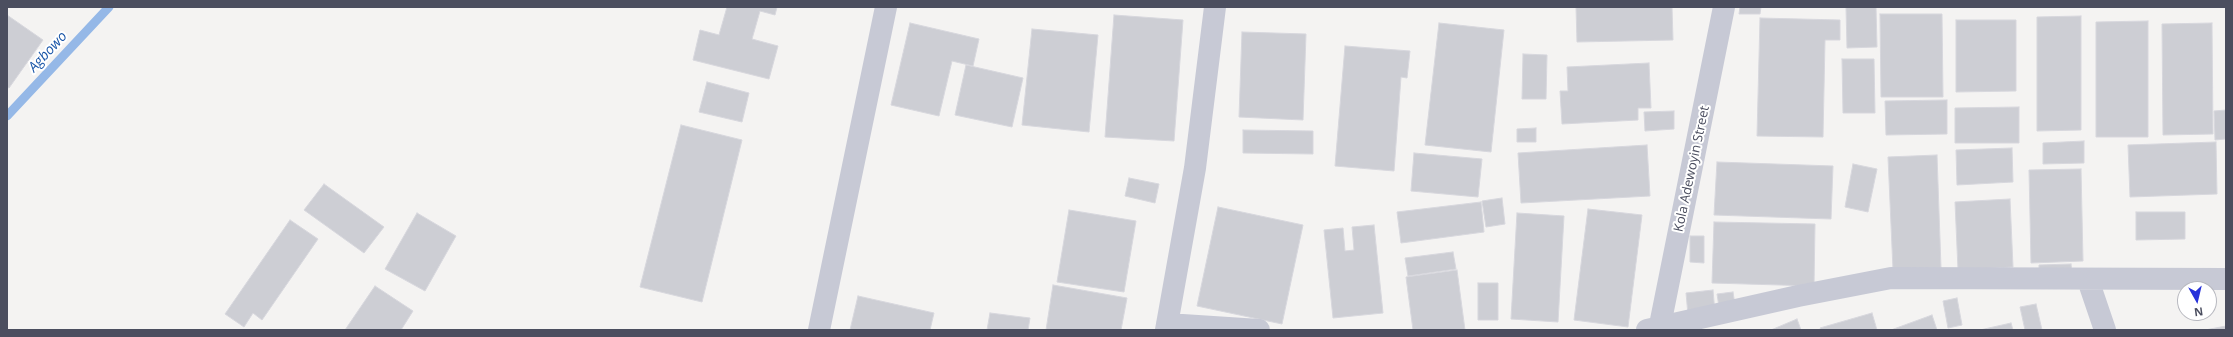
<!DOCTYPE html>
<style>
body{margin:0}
#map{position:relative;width:2233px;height:337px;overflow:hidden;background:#f4f3f2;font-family:"Open Sans",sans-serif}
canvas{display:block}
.frame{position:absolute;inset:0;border:8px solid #4b4e5f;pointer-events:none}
.north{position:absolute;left:2177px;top:281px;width:40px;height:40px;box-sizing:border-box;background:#fff;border:1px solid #b7b8bf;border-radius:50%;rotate:172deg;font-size:11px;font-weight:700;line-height:16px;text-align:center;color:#4b4e5f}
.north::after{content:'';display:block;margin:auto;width:14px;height:18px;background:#2732da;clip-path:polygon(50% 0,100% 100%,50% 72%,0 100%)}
</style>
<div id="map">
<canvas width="2233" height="337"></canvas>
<div class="frame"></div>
<div class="north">N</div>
</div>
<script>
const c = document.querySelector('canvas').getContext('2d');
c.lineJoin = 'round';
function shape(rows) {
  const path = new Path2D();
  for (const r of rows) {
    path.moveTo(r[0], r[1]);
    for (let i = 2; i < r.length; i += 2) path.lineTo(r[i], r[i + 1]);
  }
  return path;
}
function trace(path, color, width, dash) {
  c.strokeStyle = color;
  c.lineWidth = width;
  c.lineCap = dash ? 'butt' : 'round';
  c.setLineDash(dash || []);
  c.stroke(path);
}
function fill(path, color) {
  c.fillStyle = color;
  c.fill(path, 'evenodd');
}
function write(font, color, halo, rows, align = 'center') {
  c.font = font + ' "Open Sans",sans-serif';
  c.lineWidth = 4;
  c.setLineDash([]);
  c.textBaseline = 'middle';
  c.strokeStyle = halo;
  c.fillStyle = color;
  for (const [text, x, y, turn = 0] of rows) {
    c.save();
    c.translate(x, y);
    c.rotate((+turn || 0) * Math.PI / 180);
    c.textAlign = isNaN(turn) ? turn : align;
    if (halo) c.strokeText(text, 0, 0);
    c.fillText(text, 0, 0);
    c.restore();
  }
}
trace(shape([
 [7,116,109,7]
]), '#95b8e7', 9);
const building = shape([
 [727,7,777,7,775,15,760,11,752,39,778,46,769,79,693,60,700,30,719,35,727,7],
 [1576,7,1672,7,1673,40,1577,42,1576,7],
 [1740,7,1761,7,1760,14,1739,14,1740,7],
 [1846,7,1876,7,1877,47,1847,48,1846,7],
 [1880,14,1942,14,1943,97,1881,97,1880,14],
 [7,15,43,40,9,88,7,87,7,15],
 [1114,15,1183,20,1174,141,1105,137,1114,15],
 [2081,16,2081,130,2037,131,2037,17,2081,16],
 [1760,18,1840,20,1840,40,1825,40,1823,137,1757,136,1760,18],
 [1956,20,2016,20,2016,91,1956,92,1956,20],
 [2148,21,2148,137,2096,137,2096,22,2148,21],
 [910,23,979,39,973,66,952,61,939,116,891,105,910,23],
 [1439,23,1504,30,1491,152,1425,145,1439,23],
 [2212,23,2213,134,2163,135,2162,24,2212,23],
 [1032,29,1098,35,1089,132,1022,125,1032,29],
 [1242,32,1306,34,1303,120,1239,117,1242,32],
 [1345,46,1410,51,1407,78,1401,77,1394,171,1335,166,1345,46],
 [1523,54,1547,55,1546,99,1522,99,1523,54],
 [1842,59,1874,59,1875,113,1843,113,1842,59],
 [1649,63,1651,108,1638,108,1638,120,1562,124,1560,91,1568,91,1567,67,1649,63],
 [966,65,1023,78,1012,127,955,115,966,65],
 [707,82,749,93,742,122,699,112,707,82],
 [1947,100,1947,134,1886,135,1885,101,1947,100],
 [2019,107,2019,143,1955,143,1955,108,2019,107],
 [2226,110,2226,139,2215,140,2214,111,2226,110],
 [1674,111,1674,129,1645,131,1644,112,1674,111],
 [681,125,742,140,702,302,640,287,681,125],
 [1536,128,1536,142,1517,142,1517,129,1536,128],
 [1243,130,1313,131,1313,154,1243,153,1243,130],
 [2084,141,2084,163,2043,164,2043,143,2084,141],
 [2216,142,2217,194,2130,197,2128,145,2216,142],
 [1647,145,1650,196,1521,203,1518,153,1647,145],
 [2012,148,2013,182,1957,185,1956,150,2012,148],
 [1414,153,1482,159,1478,197,1411,191,1414,153],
 [1937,155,1941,268,1893,270,1888,157,1937,155],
 [1717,162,1833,166,1831,219,1714,215,1717,162],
 [1853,164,1877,169,1868,212,1845,207,1853,164],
 [2081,169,2083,261,2031,263,2029,170,2081,169],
 [1129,178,1159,184,1155,203,1125,196,1129,178],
 [324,184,384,227,364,253,304,210,324,184],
 [1502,198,1505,224,1486,227,1482,201,1502,198],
 [2010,199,2013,267,1958,270,1955,202,2010,199],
 [1481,202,1484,232,1401,243,1397,212,1481,202],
 [1218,207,1303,225,1282,324,1197,306,1218,207],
 [1588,209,1642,215,1628,327,1574,320,1588,209],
 [1069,210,1136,221,1124,292,1057,282,1069,210],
 [2136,212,2185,212,2185,239,2136,240,2136,212],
 [417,213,456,236,425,291,385,269,417,213],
 [1517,213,1564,216,1558,322,1511,319,1517,213],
 [290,220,318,239,262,320,253,313,244,327,225,314,290,220],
 [1714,222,1815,224,1814,286,1712,283,1714,222],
 [1374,225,1383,313,1333,318,1324,230,1343,228,1345,251,1354,250,1352,227,1374,225],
 [1690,236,1704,236,1704,263,1690,262,1690,236],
 [1453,252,1456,269,1408,276,1405,258,1453,252],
 [2071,264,2072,273,2039,275,2039,265,2071,264],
 [1457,270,1465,330,1413,330,1406,277,1457,270],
 [1478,283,1498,283,1498,320,1478,320,1478,283],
 [1053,285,1127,298,1121,330,1046,330,1053,285],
 [375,286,413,311,401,330,345,330,375,286],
 [1713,290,1715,313,1688,315,1686,293,1713,290],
 [1733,292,1735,305,1719,307,1717,294,1733,292],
 [858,296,934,313,930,330,850,330,858,296],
 [1957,298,1962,325,1948,328,1943,301,1957,298],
 [2036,304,2042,330,2025,330,2020,307,2036,304],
 [990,313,1030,318,1028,330,987,330,990,313],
 [1872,313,1877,330,1821,330,1820,328,1872,313],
 [1932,315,1937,330,1891,330,1932,315],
 [1797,319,1801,330,1771,330,1797,319],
 [2011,323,2013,330,1980,330,2011,323],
 [2226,326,2226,330,2205,330,2226,326]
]);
fill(building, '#cdced4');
trace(building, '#d7d7dd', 1);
trace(shape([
 [2088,280,2105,330],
 [1167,324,1259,330],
 [819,330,886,7],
 [1166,330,1195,168,1215,7],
 [1647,330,1798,296,1891,278,2226,279],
 [1659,330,1724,7]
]), '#c7c9d5', 22);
write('13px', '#4b4e5f', '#fff', [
 ["Kola Adewoyin Street",1692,169,-78]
]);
write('italic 14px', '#1653a6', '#fff', [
 ["Agbowo",48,52,-47]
]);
</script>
